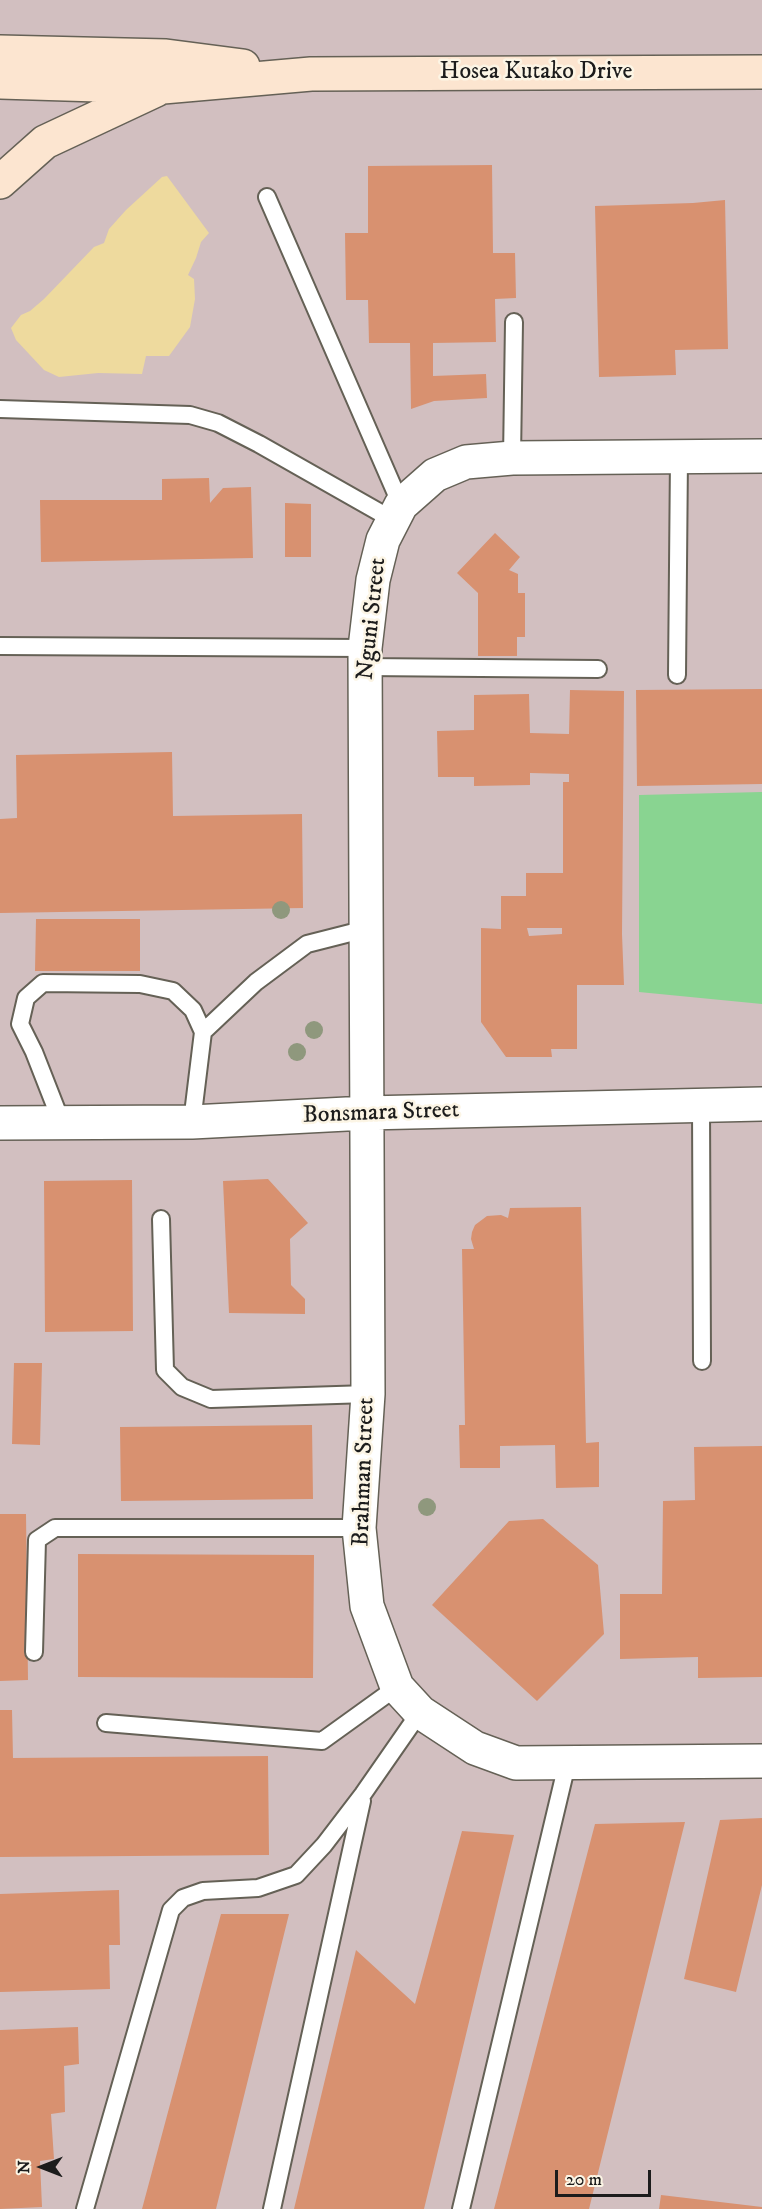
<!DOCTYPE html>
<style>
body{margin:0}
#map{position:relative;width:762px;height:2209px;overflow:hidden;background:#ede2c1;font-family:"IM FELL DW Pica",serif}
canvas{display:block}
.north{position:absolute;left:12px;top:2137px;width:60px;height:60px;-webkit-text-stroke:4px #fcf5e5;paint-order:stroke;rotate:270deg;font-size:16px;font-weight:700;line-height:24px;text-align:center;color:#1c1c1c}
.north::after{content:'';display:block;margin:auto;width:21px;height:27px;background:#1c1c1c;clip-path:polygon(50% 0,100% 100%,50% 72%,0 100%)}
.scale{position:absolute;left:555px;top:2170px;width:96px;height:27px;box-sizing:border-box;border:3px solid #1c1c1c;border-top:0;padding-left:8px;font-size:18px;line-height:21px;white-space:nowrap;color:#1c1c1c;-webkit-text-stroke:4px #fcf5e5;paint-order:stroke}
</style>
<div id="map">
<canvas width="762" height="2209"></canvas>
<div class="north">N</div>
<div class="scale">20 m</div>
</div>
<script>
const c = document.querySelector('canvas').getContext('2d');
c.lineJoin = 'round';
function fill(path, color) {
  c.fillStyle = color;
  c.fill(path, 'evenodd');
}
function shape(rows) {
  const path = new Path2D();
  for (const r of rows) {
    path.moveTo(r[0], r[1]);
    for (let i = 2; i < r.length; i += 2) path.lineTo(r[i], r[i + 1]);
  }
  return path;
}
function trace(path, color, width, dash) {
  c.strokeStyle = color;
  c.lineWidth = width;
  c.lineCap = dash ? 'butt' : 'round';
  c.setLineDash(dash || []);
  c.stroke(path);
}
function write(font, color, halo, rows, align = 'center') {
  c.font = font + ' "IM FELL DW Pica",serif';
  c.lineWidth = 5;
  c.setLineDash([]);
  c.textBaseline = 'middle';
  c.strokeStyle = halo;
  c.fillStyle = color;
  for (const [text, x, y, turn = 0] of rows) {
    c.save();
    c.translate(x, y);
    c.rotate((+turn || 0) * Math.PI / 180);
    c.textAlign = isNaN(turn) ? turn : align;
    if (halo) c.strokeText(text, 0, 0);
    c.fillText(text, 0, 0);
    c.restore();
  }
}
fill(shape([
 [0,0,762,0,762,2209,0,2209]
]), '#d2bfc0');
fill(shape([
 [762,792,762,1004,639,992,639,795]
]), '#89d491');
fill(shape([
 [167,176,209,233,201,242,196,258,188,275,194,279,195,299,190,327,169,356,146,356,142,374,98,373,59,377,44,370,16,340,11,328,21,315,30,311,44,299,94,247,104,243,109,229,126,210,162,177]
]), '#eeda9e');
fill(shape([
 [492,165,493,253,515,253,516,298,495,299,496,342,433,343,433,376,486,374,487,398,434,401,411,409,410,343,369,343,368,300,346,300,345,233,368,233,368,166],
 [725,200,728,349,675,350,676,375,599,377,595,206,693,203],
 [209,478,210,503,223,488,251,487,253,558,41,562,40,500,162,500,162,479],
 [285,503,311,504,311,557,285,557],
 [495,533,520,557,509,570,518,574,518,593,525,593,525,637,517,637,517,656,478,656,478,593,457,573],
 [762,689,762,784,637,786,636,690],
 [570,690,624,691,622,934,624,985,577,985,577,1049,551,1049,552,1057,506,1057,481,1022,481,928,501,929,501,896,526,896,526,873,563,873,563,782,569,782,569,774,530,773,530,785,474,786,474,777,438,777,437,731,474,730,474,695,529,694,530,733,569,734],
 [527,928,562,928,562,934,529,936],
 [172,752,173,816,302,814,303,908,0,913,0,819,17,818,16,755],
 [36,919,140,919,140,971,35,971],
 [268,1179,308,1223,290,1239,291,1285,305,1299,305,1314,229,1313,223,1181],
 [132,1180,133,1331,45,1332,44,1181],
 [581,1207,586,1443,599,1442,599,1487,556,1488,555,1445,500,1446,500,1468,460,1468,459,1425,465,1425,462,1249,474,1249,471,1239,472,1232,475,1225,487,1216,501,1215,508,1218,510,1208],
 [14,1363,42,1363,40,1445,12,1444],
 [312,1425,313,1499,121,1501,120,1427],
 [762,1446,762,1677,698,1678,698,1657,620,1659,620,1594,662,1594,663,1501,695,1500,694,1447],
 [0,1514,26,1514,28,1680,0,1681],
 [543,1519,598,1565,604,1634,537,1701,432,1605,509,1521],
 [78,1554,314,1555,313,1678,78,1677],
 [0,1710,12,1710,13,1758,268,1756,269,1855,0,1857],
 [762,1818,762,1885,736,1992,684,1979,720,1820],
 [685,1822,589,2209,494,2209,595,1824],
 [462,1831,514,1835,424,2209,294,2209,356,1950,415,2004],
 [119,1890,120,1945,109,1945,110,1989,0,1992,0,1894],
 [221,1914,289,1914,216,2209,142,2209],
 [78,2027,79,2064,64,2066,65,2112,51,2114,54,2159,40,2161,42,2207,0,2209,0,2030],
 [661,2195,762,2207,762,2209,659,2209]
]), '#d89170');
const service = shape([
 [267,197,401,505],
 [0,409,190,415,218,423,259,444,393,520],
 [512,458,514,322],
 [0,646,365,648],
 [365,667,598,669],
 [677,675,679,457],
 [203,1032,256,982,307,944,366,929],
 [701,1105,702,1361],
 [61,1121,34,1052,20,1024,26,998,43,983,140,984,173,991,193,1010,203,1032,192,1122],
 [161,1219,165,1370,182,1387,211,1399,368,1394],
 [34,1652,37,1540,55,1528,359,1528],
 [106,1723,322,1741,397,1687],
 [85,2209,171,1910,183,1898,203,1891,258,1888,296,1875,324,1845,363,1794,420,1712],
 [272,2209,362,1801],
 [461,2209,567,1764]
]);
const minor = shape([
 [762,456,512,458,466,462,435,475,401,505,383,540,373,580,365,648,368,1394,359,1528,367,1606,397,1687,420,1712,475,1748,516,1763,762,1761],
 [0,1123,192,1122,366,1113,762,1104]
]);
const secondary = shape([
 [0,52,166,56,243,66],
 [0,82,163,87,311,74,762,72],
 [0,182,45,142,156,90]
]);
trace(service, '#656156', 20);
trace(minor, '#656156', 36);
trace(secondary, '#656156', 36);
trace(service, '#fff', 16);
trace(minor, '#fff', 33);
trace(secondary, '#fce5d0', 33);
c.fillStyle = '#8f987d';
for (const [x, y] of [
 [281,910],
 [314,1030],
 [297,1052],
 [427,1507]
]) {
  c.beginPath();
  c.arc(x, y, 9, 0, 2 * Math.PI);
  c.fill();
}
write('24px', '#1c1c1c', '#fcf5e5', [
 ["Hosea Kutako Drive",536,73],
 ["Nguni Street",373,619,-84],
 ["Bonsmara Street",381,1114,-2],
 ["Brahman Street",365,1472,-88]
]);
</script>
